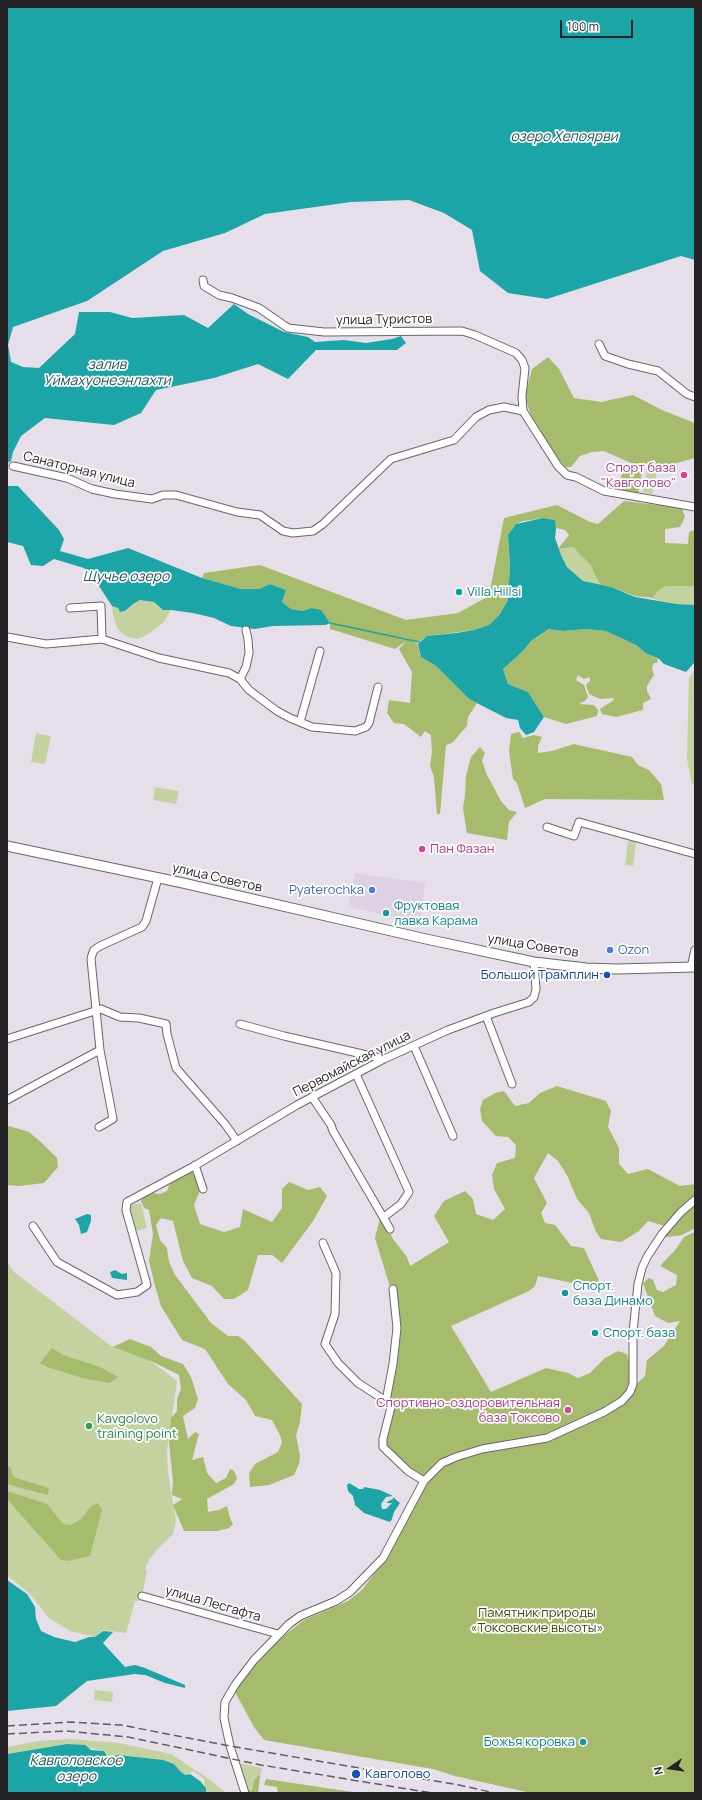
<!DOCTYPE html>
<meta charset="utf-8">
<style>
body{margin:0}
#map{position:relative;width:702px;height:1800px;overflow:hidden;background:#e6dee8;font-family:Manrope,sans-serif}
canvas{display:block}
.frame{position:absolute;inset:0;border:8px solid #252226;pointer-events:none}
.north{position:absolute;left:650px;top:1748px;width:40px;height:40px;-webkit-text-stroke:3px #fff;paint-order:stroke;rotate:257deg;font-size:11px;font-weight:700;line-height:16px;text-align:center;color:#252226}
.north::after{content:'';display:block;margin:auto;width:14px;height:18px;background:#252226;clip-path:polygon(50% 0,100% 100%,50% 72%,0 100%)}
.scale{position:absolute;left:560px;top:20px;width:73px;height:18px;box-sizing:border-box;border:2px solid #252226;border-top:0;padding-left:5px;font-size:12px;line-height:14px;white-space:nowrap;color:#252226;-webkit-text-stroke:3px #fff;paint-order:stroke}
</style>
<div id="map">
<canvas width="702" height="1800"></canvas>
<div class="frame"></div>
<div class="north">N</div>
<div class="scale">100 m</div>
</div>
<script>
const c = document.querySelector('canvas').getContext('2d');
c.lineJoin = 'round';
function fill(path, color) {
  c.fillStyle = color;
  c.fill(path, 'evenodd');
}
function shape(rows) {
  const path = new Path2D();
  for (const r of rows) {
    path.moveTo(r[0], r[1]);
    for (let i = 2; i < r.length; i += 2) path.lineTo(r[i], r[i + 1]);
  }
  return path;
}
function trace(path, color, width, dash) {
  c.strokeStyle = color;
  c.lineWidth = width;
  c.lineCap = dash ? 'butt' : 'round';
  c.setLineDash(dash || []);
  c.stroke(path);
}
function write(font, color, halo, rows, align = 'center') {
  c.font = font + ' Manrope,sans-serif';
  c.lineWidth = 3.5;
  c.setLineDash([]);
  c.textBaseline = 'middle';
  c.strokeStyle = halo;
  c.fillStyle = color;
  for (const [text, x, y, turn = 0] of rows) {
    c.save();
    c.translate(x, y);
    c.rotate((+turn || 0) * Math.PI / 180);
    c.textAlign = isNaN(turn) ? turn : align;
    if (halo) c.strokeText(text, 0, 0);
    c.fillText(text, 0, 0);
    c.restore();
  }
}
fill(shape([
 [355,873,425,883,421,920,414,919,413,921,348,907]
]), '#ded1e2');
fill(shape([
 [648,466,658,468,652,494,643,492],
 [574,547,579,554,590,564,596,577,602,586,583,581,567,567,558,549],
 [665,586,695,586,695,605,677,604,653,599,657,592],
 [140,600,154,602,163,610,171,610,164,622,150,633,138,639,128,637,118,630,113,615,112,606,118,608,120,612,126,611,133,604],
 [695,670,695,784,692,785,687,759,689,678],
 [36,733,51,736,45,764,31,762],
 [155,787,179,791,176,804,153,800],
 [628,841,636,842,633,866,625,865],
 [141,1203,147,1228,135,1231,129,1206],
 [7,1262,14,1272,111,1346,149,1360,177,1381,167,1450,168,1473,176,1520,173,1534,156,1551,149,1560,145,1569,147,1571,141,1601,135,1601,126,1633,103,1630,95,1637,70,1631,49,1618,30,1594,7,1575],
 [95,1690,113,1692,112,1702,94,1700],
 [71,1739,119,1743,171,1754,209,1779,226,1793,206,1793,204,1779,194,1771,185,1775,180,1771,174,1764,117,1755,114,1757,107,1756,104,1751,67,1744,7,1754,7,1747,38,1741],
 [238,1763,262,1768,260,1776,256,1776,254,1780,252,1791,246,1791]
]), '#c4d2a0');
fill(shape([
 [548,357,559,369,574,398,601,402,633,395,664,411,695,423,695,458,665,466,649,463,643,465,638,494,623,492,621,476,631,463,604,451,592,452,580,456,571,467,566,467,557,458,530,413,525,396,532,369],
 [624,501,682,508,685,517,680,527,665,529,665,543,688,544,689,532,695,530,695,586,665,586,657,592,653,598,635,596,611,587,602,586,596,577,590,564,579,554,574,547,558,549,569,535,565,530,556,528,555,520,543,518,523,521,516,524,508,535,510,565,508,600,500,614,489,625,474,630,427,636,419,642,409,640,417,643,421,657,436,666,469,699,477,703,468,717,467,726,452,743,446,745,440,814,437,814,434,777,430,766,432,752,431,735,425,731,421,737,404,724,394,723,387,713,389,700,410,703,412,672,399,649,406,641,395,649,330,629,330,623,311,608,303,611,291,609,282,602,286,590,270,584,259,589,241,589,202,578,204,573,260,565,406,620,458,613,489,596,504,518,557,505,590,522,598,524],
 [550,629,563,631,586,629,606,631,636,645,647,654,658,658,657,663,654,663,652,668,654,675,647,686,647,691,651,699,643,703,643,710,616,717,602,714,600,709,614,700,613,698,600,699,589,694,586,685,590,681,590,677,584,679,578,675,576,680,584,685,588,697,586,700,579,704,594,705,598,710,597,716,566,724,544,717,528,692,508,684,503,669,522,652,531,641],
 [519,732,523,738,534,735,542,737,538,746,538,753,552,751,574,744,632,757,638,765,649,770,661,784,664,800,545,799,525,808,517,783,513,779,509,751,511,734],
 [480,747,485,753,482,760,486,773,501,801,509,810,517,812,509,822,507,840,467,833,463,808,465,795,466,776,471,757],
 [557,1086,606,1101,611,1111,608,1127,619,1148,619,1164,628,1174,648,1169,680,1186,695,1184,695,1228,682,1235,660,1238,665,1226,648,1221,639,1231,621,1242,601,1239,596,1232,589,1213,577,1199,568,1177,558,1161,548,1153,534,1178,547,1203,541,1213,545,1223,555,1225,571,1246,584,1248,600,1283,588,1286,538,1276,535,1286,529,1291,451,1326,491,1392,546,1368,568,1373,578,1378,590,1373,605,1358,618,1351,627,1354,630,1365,629,1391,645,1376,647,1360,664,1346,680,1321,668,1323,655,1316,643,1283,649,1278,653,1280,657,1290,663,1292,676,1285,677,1275,660,1266,676,1249,684,1237,695,1232,695,1793,531,1793,455,1776,433,1769,264,1740,254,1727,235,1692,235,1688,276,1642,304,1620,348,1601,362,1590,386,1558,426,1482,385,1446,388,1424,395,1409,387,1400,395,1364,394,1288,390,1287,375,1238,381,1214,393,1239,407,1257,410,1266,449,1242,434,1216,444,1201,465,1191,473,1199,476,1214,493,1220,505,1209,494,1189,492,1175,497,1163,515,1158,516,1145,508,1137,496,1136,482,1121,480,1109,483,1100,495,1093,504,1091,515,1106,529,1103,540,1093],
 [9,1126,29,1132,43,1144,57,1158,58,1167,44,1183,19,1186,7,1185,7,1128],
 [191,1172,199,1178,199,1193,194,1205,200,1224,224,1232,240,1227,243,1209,272,1222,282,1208,282,1189,289,1182,308,1190,320,1187,327,1196,313,1221,282,1263,272,1255,258,1255,248,1290,234,1299,224,1299,212,1286,192,1278,183,1261,173,1221,161,1218,156,1225,160,1240,167,1248,169,1262,175,1275,211,1323,228,1336,238,1336,245,1341,302,1404,300,1422,296,1435,300,1456,299,1464,294,1475,269,1485,250,1487,249,1473,255,1464,278,1452,282,1443,280,1435,272,1420,255,1416,246,1400,228,1384,205,1349,182,1340,161,1306,155,1286,149,1261,153,1234,149,1210,144,1208,141,1201,144,1197,153,1193,160,1194,167,1191,170,1183],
 [130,1339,151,1347,161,1356,183,1364,191,1377,198,1399,195,1408,183,1416,188,1439,195,1432,199,1434,192,1460,203,1457,207,1473,216,1483,226,1478,230,1469,234,1471,237,1478,234,1484,207,1499,208,1512,219,1510,227,1506,230,1518,233,1524,229,1528,217,1531,184,1531,173,1505,182,1499,172,1495,173,1481,169,1443,171,1418,177,1411,177,1399,181,1389,179,1375,153,1362,113,1347],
 [52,1348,63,1355,100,1367,118,1377,110,1383,82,1378,47,1367,40,1363],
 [7,1466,11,1468,12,1474,16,1478,49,1488,48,1495,7,1484],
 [7,1491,47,1504,63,1524,71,1525,81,1519,91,1506,98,1503,102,1510,90,1556,68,1561,61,1560,7,1499],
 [258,1775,260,1776,258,1793,247,1793,246,1791,252,1791,254,1780],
 [266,1779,359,1793,278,1793,277,1787,264,1785]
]), '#a7bb6c');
fill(shape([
 [7,7,695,7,695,260,681,256,547,299,508,293,480,271,472,230,444,213,409,200,351,202,265,214,225,233,163,251,87,301,13,327,8,345,11,362,23,367,39,368,75,334,79,312,110,312,132,318,184,315,208,328,234,304,248,314,284,332,308,337,315,342,344,340,366,343,392,339,401,336,406,343,397,350,316,350,288,379,258,364,214,378,156,390,141,413,114,425,45,418,21,436,13,452,11,461,7,463],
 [7,486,18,486,59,530,64,539,60,551,88,559,128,548,202,578,241,589,259,589,270,584,286,590,282,602,291,609,303,611,311,608,321,610,330,623,326,625,273,626,255,629,231,626,214,618,193,613,171,610,163,610,154,602,140,600,133,604,125,611,120,612,118,608,112,606,97,583,84,568,54,559,43,566,31,565,23,546,7,542],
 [543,518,555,520,556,528,555,538,561,555,567,567,583,581,611,587,635,597,677,604,695,605,695,658,694,663,686,672,664,664,658,658,647,654,636,645,606,631,586,629,563,631,549,629,531,641,522,652,503,669,508,684,528,692,544,717,534,732,526,735,520,728,518,720,506,718,469,699,436,666,421,657,418,644,427,636,456,633,474,630,489,625,500,614,508,600,510,565,508,535,516,524],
 [87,1214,91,1215,91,1221,87,1232,81,1234,79,1225,75,1219],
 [115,1270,122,1274,127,1273,127,1280,112,1278,110,1272],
 [349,1483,359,1489,363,1489,364,1487,380,1490,393,1496,386,1497,381,1504,382,1509,386,1509,392,1503,387,1503,387,1502,393,1499,393,1497,400,1503,394,1512,392,1519,390,1522,364,1513,355,1505,353,1496,348,1491,347,1485],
 [7,1580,27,1594,35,1607,36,1619,41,1631,54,1637,75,1642,89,1637,95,1637,103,1631,113,1632,103,1643,125,1667,135,1665,145,1668,185,1685,185,1688,165,1683,145,1675,135,1674,87,1681,56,1706,7,1711],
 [67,1744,85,1745,91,1750,104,1751,107,1756,114,1757,117,1755,163,1760,174,1764,180,1771,185,1775,190,1774,200,1781,206,1788,206,1793,7,1793,7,1754]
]), '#1ca5a7');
trace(shape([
 [330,623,419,642]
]), '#1ca5a7', 1.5);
const minor = shape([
 [203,280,204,286,219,295,232,298,259,308,288,328,324,332,462,331,475,335,516,353,522,360,525,368,522,397,523,411],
 [599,344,605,356,628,364,658,371,687,394,695,397],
 [13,466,67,478,92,489,115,494,152,499,163,495,176,495,237,512,260,515,283,531,293,533,313,531,323,524,391,459,454,440,476,417,489,410,504,407,523,411,558,466,567,475,576,477,604,491,695,507],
 [70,608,101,606,102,639],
 [7,637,46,644,102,639,159,658,229,673,240,679,249,690,277,711,290,718,312,727,355,731,366,727,369,723,378,687],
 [240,679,246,667,249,653,248,639,246,630],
 [300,722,320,651],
 [547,827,574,836,579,822,695,854],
 [691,967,695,950],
 [486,1016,512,1084],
 [240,1024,284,1036,384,1059],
 [7,1039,101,1009,120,1017,139,1018,166,1024,167,1034,176,1068,225,1124,237,1141],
 [414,1046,453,1136],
 [356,1074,409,1192,401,1204,384,1217],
 [312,1097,331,1125,333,1131,390,1229],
 [7,1100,100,1050,91,959,92,955,94,950,100,946,142,927,146,921,158,878],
 [99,1127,113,1119,100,1050],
 [195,1165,203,1189],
 [33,1226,57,1262,117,1295,137,1292,147,1285,126,1210,127,1202,196,1165,297,1105,384,1059,448,1030,494,1013,529,1002,534,997,536,989,534,962],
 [323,1243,336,1273,335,1314,325,1344,338,1363,358,1383,386,1401,393,1364,397,1328,393,1289],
 [386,1401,391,1407,383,1439,383,1447,408,1471,424,1481],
 [142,1596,278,1634],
 [245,1793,230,1746,224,1718,225,1702,235,1685,254,1660,289,1624,300,1616,336,1601,350,1592,383,1558,424,1481,442,1463,456,1457,482,1449,547,1438,604,1412,622,1401,630,1392,633,1384,633,1332,638,1284,642,1268,647,1257,662,1234,681,1212,695,1200]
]);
const major = shape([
 [7,846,183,883,426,939,534,962,586,968,617,969,695,967]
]);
trace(minor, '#6b646d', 9);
trace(major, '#6b646d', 11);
trace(minor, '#fff', 7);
trace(major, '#fff', 9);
trace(shape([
 [7,1726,71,1722,121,1725,230,1746,459,1785,495,1793],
 [7,1734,66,1731,128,1737,261,1765,432,1793]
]), '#615c62', 1.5, [8, 4]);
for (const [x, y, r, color] of [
 [684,475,4,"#d1479c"],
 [459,592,4,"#0f9aa8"],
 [422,849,4,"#d1479c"],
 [372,890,4,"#3f7fe0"],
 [386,913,4,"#0f9aa8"],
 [610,950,4,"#3f7fe0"],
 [607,975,4,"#1a4fb4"],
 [565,1293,4,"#0f9aa8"],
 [595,1333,4,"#0f9aa8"],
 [568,1410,4,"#d1479c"],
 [89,1426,4,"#2e9e5b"],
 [583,1742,4,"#0f9aa8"],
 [356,1774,5,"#1a4fb4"]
]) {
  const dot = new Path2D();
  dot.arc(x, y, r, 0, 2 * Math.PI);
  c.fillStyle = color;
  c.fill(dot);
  trace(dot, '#fff', 1.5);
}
write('13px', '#252226', '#fff', [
 ["улица Туристов",384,320,-1],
 ["Санаторная улица",79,470,14],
 ["улица Советов",217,878,13],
 ["улица Советов",533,946,9],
 ["Первомайская улица",352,1064,-27],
 ["улица Лесгафта",213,1604,16]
]);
write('13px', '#b23c85', '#fff', [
 ["Спорт база",676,468],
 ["\"Кавголово\"",676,483],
 ["Пан Фазан",430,849,"left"],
 ["Спортивно-оздоровительная",560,1403],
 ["база Токсово",560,1418]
], 'right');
write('13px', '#0d838f', '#fff', [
 ["Villa Hillsi",467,592],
 ["Фруктовая",394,906],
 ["лавка Карама",394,921],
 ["Спорт.",573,1286],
 ["база Динамо",573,1301],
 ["Спорт. база",603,1333],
 ["Божья коровка",575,1742,"right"]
], 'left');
write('13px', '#366cbe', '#fff', [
 ["Pyaterochka",364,890],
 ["Ozon",618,950,"left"]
], 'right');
write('13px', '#164399', '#fff', [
 ["Большой Трамплин",599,975],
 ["Кавголово",365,1774,"left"]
], 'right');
write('13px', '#27864d', '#fff', [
 ["Kavgolovo",97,1419],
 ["training point",97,1434]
], 'left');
write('13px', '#3b480b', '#fff', [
 ["Памятник природы",537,1613],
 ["«Токсовские высоты»",537,1628]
]);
write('italic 14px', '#225556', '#fff', [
 ["озеро Хепоярви",564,137],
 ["залив",107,365],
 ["Уймахуонеэнлахти",107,381],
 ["Щучье озеро",126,577],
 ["Кавголовское",76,1761],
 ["озеро",76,1777]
]);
</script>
